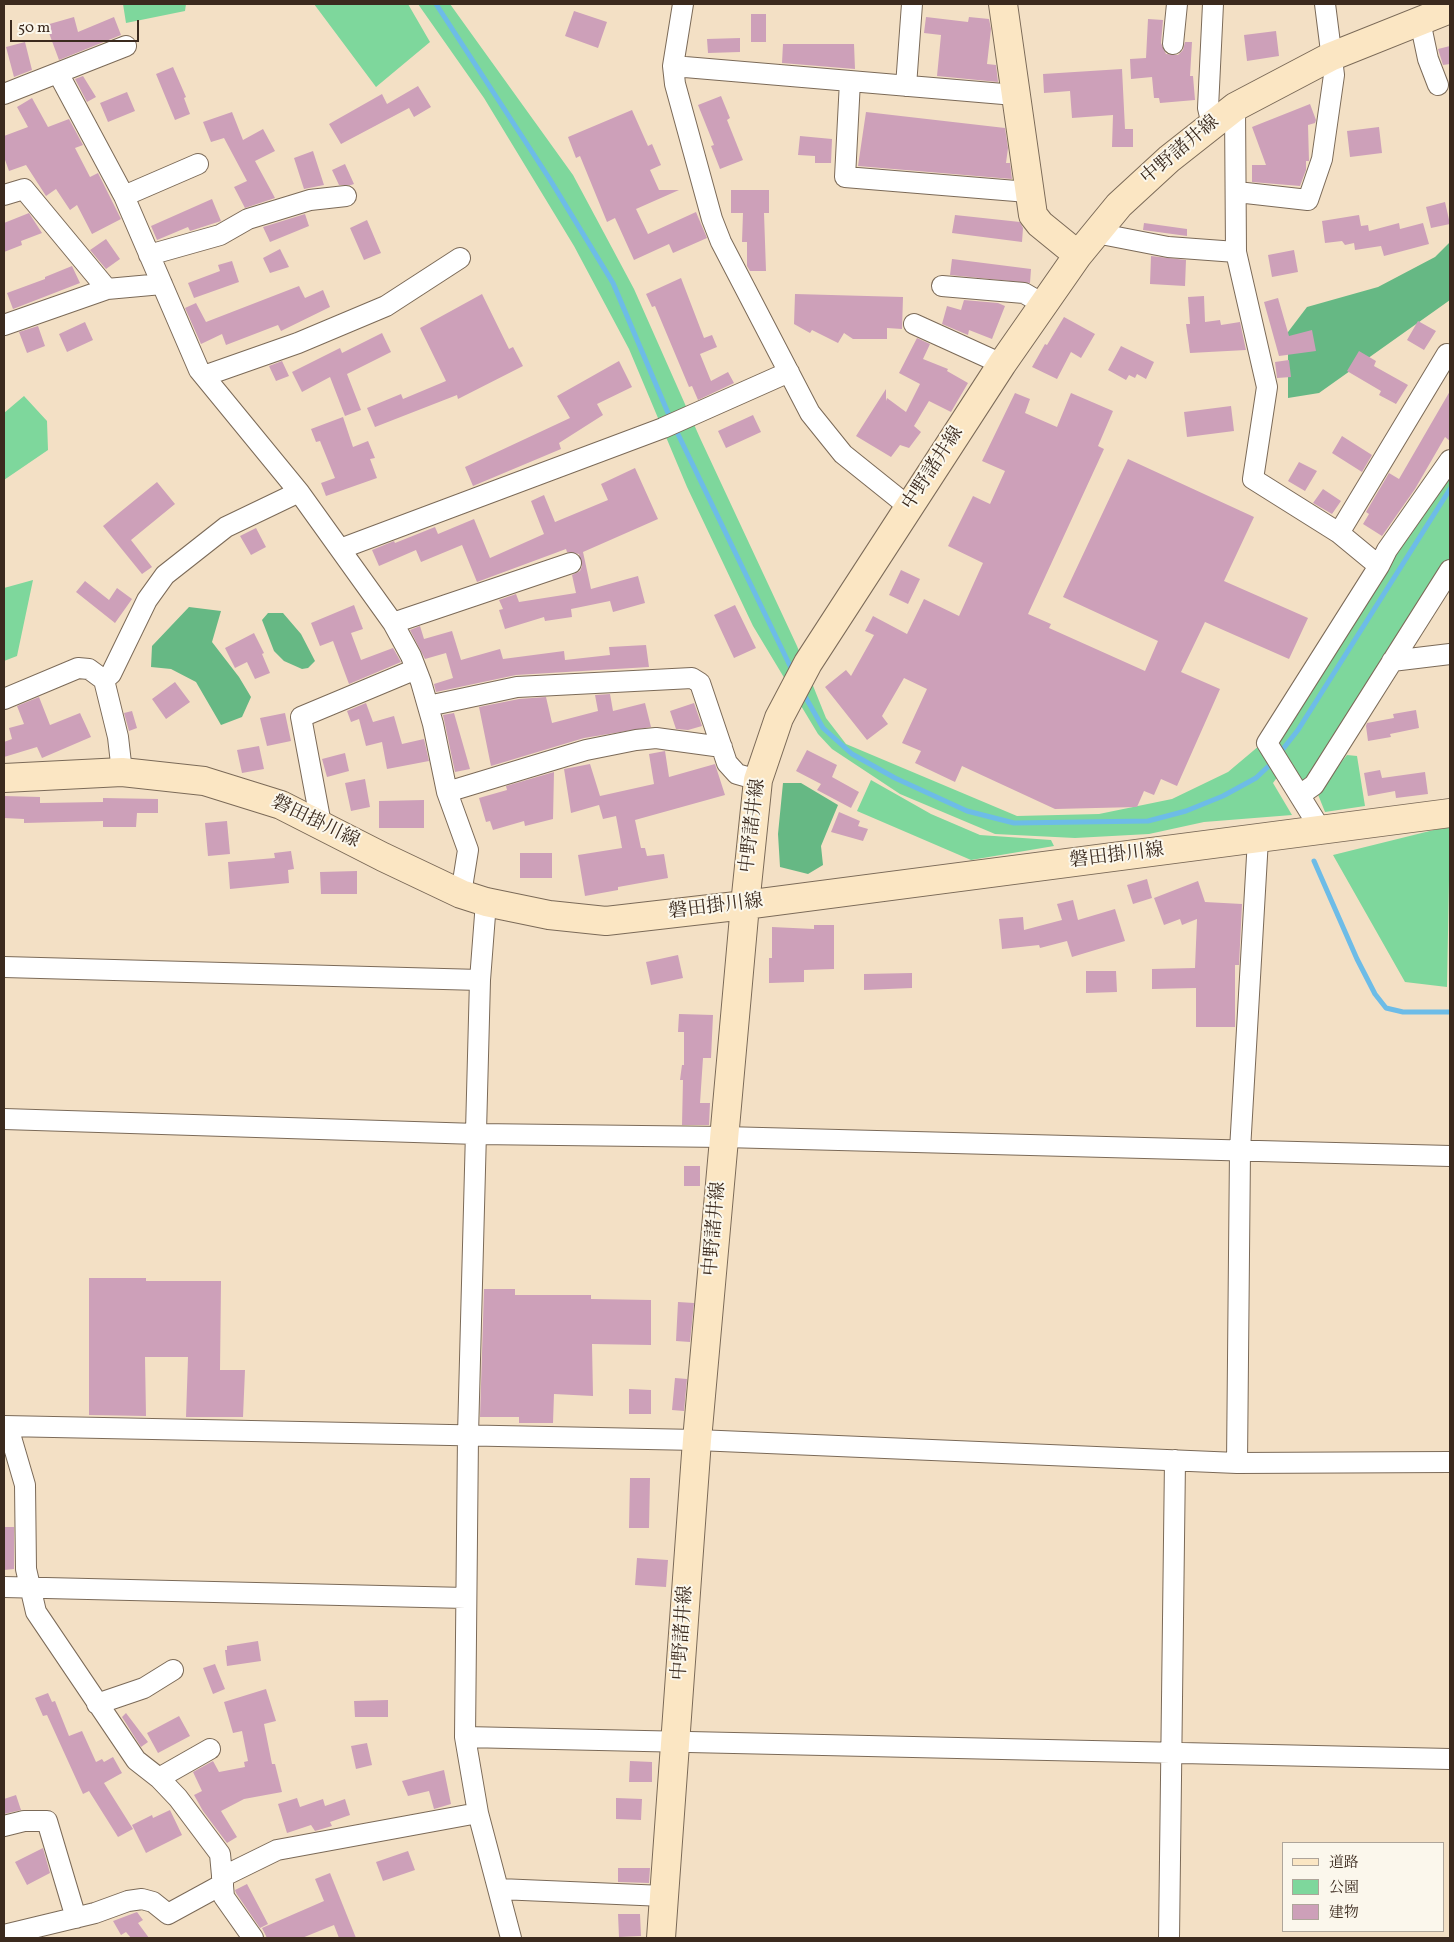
<!DOCTYPE html>
<meta charset="utf-8">
<style>
body{margin:0}
#map{position:relative;width:1454px;height:1942px;overflow:hidden;background:#f3e0c5;font-family:Vollkorn,"Noto Serif JP",serif}
canvas{display:block}
.frame{position:absolute;inset:0;border:5px solid #3b2a1e;pointer-events:none}
.legend{position:absolute;left:1282px;top:1842px;width:162px;height:90px;box-sizing:border-box;background:#fbf7ec;border:1px solid #aea59a;margin:0;padding:6px 9px;list-style:none;font-size:15px;color:#3b2a1e}
.legend li{display:flex;align-items:center;gap:10px;height:25px}
.legend b{width:25px;border:1px solid #aea59a}
.scale{position:absolute;left:10px;top:20px;width:129px;height:22px;box-sizing:border-box;border:2px solid #3b2a1e;border-top:0;padding-left:6px;font-size:15px;line-height:18px;white-space:nowrap;color:#3b2a1e;-webkit-text-stroke:4px #fbf7ec;paint-order:stroke}
</style>
<div id="map">
<canvas width="1454" height="1942"></canvas>
<div class="frame"></div>
<ul class="legend">
<li><b style="height:6px;background:#fbe6c3"></b>道路</li>
<li><b style="height:14px;background:#7ed79c"></b>公園</li>
<li><b style="height:14px;background:#cda0b9"></b>建物</li>
</ul>
<div class="scale">50 m</div>
</div>
<script>
const c = document.querySelector('canvas').getContext('2d');
c.lineJoin = 'round';
function fill(path, color) {
  c.fillStyle = color;
  c.fill(path, 'evenodd');
}
function shape(rows) {
  const path = new Path2D();
  for (const r of rows) {
    path.moveTo(r[0], r[1]);
    for (let i = 2; i < r.length; i += 2) path.lineTo(r[i], r[i + 1]);
  }
  return path;
}
function trace(path, color, width, dash) {
  c.strokeStyle = color;
  c.lineWidth = width;
  c.lineCap = dash ? 'butt' : 'round';
  c.setLineDash(dash || []);
  c.stroke(path);
}
function write(font, color, halo, rows, align = 'center') {
  c.font = font + ' Vollkorn,"Noto Serif JP",serif';
  c.lineWidth = 4;
  c.setLineDash([]);
  c.textBaseline = 'middle';
  c.strokeStyle = halo;
  c.fillStyle = color;
  for (const [text, x, y, turn = 0] of rows) {
    c.save();
    c.translate(x, y);
    c.rotate((+turn || 0) * Math.PI / 180);
    c.textAlign = isNaN(turn) ? turn : align;
    if (halo) c.strokeText(text, 0, 0);
    c.fillText(text, 0, 0);
    c.restore();
  }
}
fill(shape([
 [123,4,186,4,185,11,126,23],
 [314,4,408,4,430,42,376,87],
 [418,4,450,4,573,175,634,289,700,438,797,646,826,718,846,744,1017,816,1099,814,1172,799,1228,772,1272,735,1450,466,1450,558,1307,790,1286,765,1273,783,1292,815,1204,822,1149,834,1075,838,995,834,900,794,832,749,818,734,753,626,687,487,629,349,574,246,484,98],
 [24,396,47,421,48,450,4,480,4,413],
 [33,580,17,656,4,661,4,588],
 [1347,755,1357,756,1365,806,1325,812,1317,792],
 [871,780,931,814,980,835,1051,840,1054,846,971,860,857,811],
 [1450,826,1447,987,1405,982,1333,855]
]), '#7ed79c');
fill(shape([
 [1450,242,1450,300,1319,393,1288,398,1288,332,1307,307,1378,287,1435,257],
 [189,607,221,611,212,642,239,677,251,697,242,717,221,725,196,682,171,669,151,667,152,646],
 [268,613,283,613,301,634,315,661,308,668,302,669,284,661,274,651,262,620],
 [783,783,801,783,838,805,821,846,823,865,808,874,780,867,778,834]
]), '#66b884');
trace(shape([
 [436,4,549,178,613,283,671,420],
 [675,428,793,672],
 [802,691,823,728,852,754,895,778,967,811,1014,823,1148,821,1186,811,1223,796,1256,778,1274,761],
 [1279,754,1298,730,1450,489],
 [1314,861,1357,959,1375,994,1386,1008,1403,1012,1450,1012]
]), '#6dbce7', 5);
fill(shape([
 [574,11,607,22,598,48,565,36],
 [751,14,766,14,766,42,751,42],
 [74,17,78,32,114,17,121,35,59,60,46,25],
 [926,17,968,22,969,17,989,19,991,29,987,64,996,65,998,82,937,76,941,35,924,33],
 [1148,19,1163,20,1161,43,1166,54,1178,55,1183,50,1185,42,1192,42,1190,76,1193,76,1195,100,1160,103,1159,98,1154,98,1152,77,1131,79,1130,59,1146,58],
 [1276,31,1279,56,1247,61,1244,35],
 [740,38,740,52,708,53,707,39],
 [25,42,32,70,14,77,6,47],
 [783,44,854,44,855,69,782,63],
 [1450,46,1450,64,1443,65,1438,49],
 [173,67,186,97,184,98,190,114,175,120,156,74],
 [1122,69,1125,129,1133,129,1133,147,1112,147,1113,115,1072,118,1070,91,1044,93,1043,74],
 [83,76,96,97,87,102,75,79],
 [418,86,431,107,414,117,409,108,341,144,329,124,382,94,387,104],
 [127,92,135,111,108,122,100,103],
 [721,96,730,118,727,120,743,160,720,169,711,146,714,145,698,105],
 [32,98,48,127,69,119,83,145,75,148,90,177,98,173,121,219,92,234,77,205,70,210,56,189,46,196,26,165,9,171,4,157,4,136,28,127,17,107],
 [1310,104,1316,120,1315,123,1308,125,1309,161,1306,161,1306,170,1300,186,1252,182,1252,165,1266,165,1252,127],
 [632,110,648,146,652,144,661,165,650,170,659,190,679,190,636,209,648,234,696,212,707,238,673,253,669,244,634,260,615,218,607,222,580,156,576,158,568,137],
 [232,112,243,140,263,129,275,151,255,161,275,198,245,208,234,187,247,181,224,138,211,142,203,122],
 [866,112,1005,128,1008,148,1006,163,1010,163,1012,179,858,166],
 [1379,127,1382,153,1350,157,1347,131],
 [800,136,832,139,831,163,815,163,815,156,798,155],
 [313,151,324,185,304,189,294,158],
 [345,164,354,184,351,185,339,185,332,170],
 [731,190,769,190,769,213,764,213,766,271,750,271,747,266,747,242,742,242,743,213,731,213],
 [212,199,221,221,190,231,188,227,157,240,151,226],
 [1445,202,1450,224,1431,228,1426,207],
 [29,213,42,233,21,241,22,245,4,252,4,223],
 [305,214,309,226,270,242,263,227],
 [955,215,1020,222,1023,228,1022,242,952,233],
 [1359,215,1361,226,1368,225,1369,231,1399,223,1400,229,1423,223,1429,244,1384,256,1381,246,1355,250,1354,243,1345,245,1342,241,1325,243,1322,221],
 [367,220,381,253,364,260,350,228],
 [1144,223,1187,229,1187,236,1143,230],
 [106,239,120,259,106,269,90,250],
 [280,249,289,267,270,273,263,258],
 [1294,250,1298,272,1272,277,1268,255],
 [1151,256,1186,260,1185,286,1150,284],
 [952,259,1031,269,1030,283,950,275],
 [232,261,239,282,194,298,188,283,220,271,218,265],
 [72,266,80,283,13,309,7,293,45,279,45,277],
 [681,278,704,338,712,335,717,347,700,354,711,381,728,372,734,383,698,400,692,386,689,387,655,306,652,307,646,294],
 [299,286,305,298,323,290,330,307,281,331,278,325,226,345,222,334,201,344,185,308,196,303,206,322],
 [482,294,509,349,513,347,523,366,458,399,457,395,375,427,367,408,401,394,403,399,446,381,420,328],
 [795,294,903,297,902,329,887,328,887,339,853,339,844,333,838,343,812,330,810,333,794,324],
 [1204,296,1205,322,1220,320,1221,325,1240,322,1246,350,1190,353,1186,324,1190,324,1188,297],
 [1278,298,1289,336,1312,330,1316,351,1279,356,1264,302],
 [964,300,998,303,1005,306,992,339,969,330,968,335,942,324,947,306,961,310],
 [1064,317,1095,334,1081,358,1071,352,1057,379,1032,367,1045,344,1047,345],
 [1418,321,1436,331,1424,350,1407,340],
 [85,322,93,340,67,352,59,334],
 [38,326,45,346,27,353,19,332],
 [382,333,391,352,347,374,361,410,345,416,330,377,302,392,292,372,340,348,342,353],
 [917,338,930,344,923,359,948,369,947,371,968,383,951,412,929,401,914,426,921,432,909,448,900,445,891,457,856,436,886,389,886,401,887,398,906,412,920,384,899,373],
 [1121,346,1154,362,1146,379,1137,374,1135,378,1129,375,1126,380,1108,370],
 [1359,351,1376,361,1374,366,1408,385,1396,404,1379,395,1381,391,1347,371],
 [1289,360,1291,377,1277,378,1275,362],
 [282,361,289,376,276,381,269,366],
 [619,361,632,387,597,404,603,415,559,443,561,449,473,486,465,467,570,418,557,396],
 [1450,391,1450,441,1445,437,1415,489,1382,536,1363,524,1369,514,1366,512,1389,473,1399,479],
 [1015,393,1030,399,1025,413,1057,427,1071,393,1113,411,1098,446,1104,449,1028,614,1051,624,1049,628,1145,671,1158,641,1063,597,1128,459,1254,517,1224,581,1308,618,1289,659,1205,622,1181,672,1220,689,1177,786,1161,779,1154,795,1144,791,1137,807,1055,809,962,766,955,782,915,763,921,751,902,743,927,689,904,678,882,716,888,724,867,740,825,687,846,670,851,676,874,635,865,631,873,616,907,634,924,599,959,616,983,563,948,546,973,496,990,504,1005,471,982,461],
 [1231,406,1234,431,1187,437,1184,412],
 [753,415,761,432,726,448,718,431],
 [343,417,353,447,368,441,375,458,370,459,377,478,326,496,321,483,335,478,320,441,316,442,311,429],
 [1342,436,1372,455,1362,472,1332,453],
 [1299,462,1317,471,1305,491,1288,481],
 [635,468,658,519,583,552,591,589,638,576,645,603,613,612,610,601,571,609,572,617,545,621,544,617,505,629,499,610,503,609,499,600,516,594,519,602,576,593,572,575,580,571,582,566,579,554,567,552,566,549,477,582,462,545,421,562,416,550,379,566,372,550,394,541,395,543,435,527,438,534,474,519,490,558,544,534,531,501,544,495,555,522,608,500,601,484],
 [157,482,175,504,131,540,152,567,142,574,103,526],
 [1323,489,1341,501,1332,514,1313,503],
 [256,528,266,547,251,555,240,536],
 [901,570,920,579,908,604,889,595],
 [85,581,109,600,117,588,132,599,115,623,76,592],
 [354,605,363,629,351,633,361,660,393,648,401,662,349,684,333,641,320,646,311,623],
 [735,605,756,648,734,658,714,615],
 [420,626,424,639,452,631,461,660,500,649,503,659,564,651,565,660,610,655,609,647,646,645,649,667,516,675,436,692,434,684,453,678,446,653,425,659,410,630],
 [254,633,264,653,262,654,270,673,255,679,247,662,235,668,225,648],
 [175,682,190,702,166,719,152,699],
 [610,694,613,711,645,703,651,727,584,738,491,766,479,707,519,699,546,697,552,723,598,711,595,695],
 [39,697,50,725,80,713,91,737,42,758,37,747,4,757,4,742,12,739,9,728,24,724,17,706],
 [366,703,373,722,394,716,402,744,424,739,429,761,387,769,382,742,366,746,359,719,351,722,347,711],
 [694,703,702,726,688,730,676,729,670,711],
 [1416,710,1419,728,1390,734,1391,737,1368,741,1366,726,1367,723,1394,718,1393,714],
 [132,711,137,728,129,731,124,713],
 [285,713,291,741,267,746,260,718],
 [454,713,470,769,455,772,443,715],
 [259,746,264,769,242,773,237,750],
 [807,750,837,765,832,777,859,792,851,808,817,790,821,784,796,771],
 [665,751,669,777,715,764,725,795,635,820,641,848,645,848,647,856,664,854,668,878,618,887,618,890,585,896,578,855,622,848,616,816,603,819,599,805,571,813,564,769,590,764,600,796,654,784,649,754],
 [345,753,349,771,327,777,322,759],
 [1380,770,1382,778,1425,772,1428,794,1396,798,1395,791,1368,796,1364,773],
 [554,772,553,819,525,826,524,821,493,830,490,821,486,822,479,798,507,790,506,786],
 [365,779,370,807,351,811,345,783],
 [4,796,40,797,40,803,103,802,103,798,158,799,158,813,137,813,136,827,103,827,103,821,24,823,24,819,4,818],
 [424,800,424,828,379,828,379,801],
 [839,812,860,821,858,826,868,829,863,841,831,832],
 [227,821,230,854,208,856,205,823],
 [291,851,294,869,288,870,289,883,230,889,228,862,275,858,274,853],
 [520,853,552,853,552,878,520,878],
 [357,871,357,894,321,894,320,872],
 [1147,879,1152,898,1133,904,1127,885],
 [1198,881,1205,902,1242,904,1239,965,1235,965,1235,1027,1196,1027,1196,988,1152,989,1152,969,1195,968,1197,919,1182,925,1180,919,1164,925,1154,898],
 [1073,900,1078,920,1115,909,1125,941,1072,957,1067,941,1040,948,1039,945,1002,949,999,919,1023,917,1024,930,1062,920,1057,904],
 [814,925,834,925,834,969,804,970,804,982,769,983,769,958,772,958,772,927,814,929],
 [678,955,683,978,651,985,646,962],
 [1086,971,1116,971,1117,992,1086,993],
 [912,973,912,988,864,990,864,974],
 [679,1014,713,1015,711,1058,703,1058,700,1103,710,1103,709,1125,682,1125,683,1080,680,1080,682,1065,684,1065,684,1032,678,1032],
 [684,1166,700,1166,700,1186,684,1186],
 [89,1278,146,1278,146,1281,221,1281,220,1370,245,1370,243,1417,186,1417,188,1357,145,1357,146,1416,89,1415],
 [484,1289,515,1289,515,1295,591,1295,591,1299,651,1300,651,1345,592,1344,593,1396,554,1394,553,1423,519,1423,519,1417,480,1417],
 [678,1302,694,1303,690,1342,676,1341],
 [675,1378,687,1379,684,1411,672,1410],
 [629,1389,651,1390,651,1414,629,1414],
 [630,1478,650,1478,649,1528,629,1528],
 [4,1527,14,1527,14,1569,4,1570],
 [637,1558,668,1560,666,1587,635,1585],
 [258,1641,261,1661,227,1666,225,1650,227,1650,227,1646],
 [215,1664,225,1689,213,1694,203,1668],
 [266,1689,276,1721,264,1724,272,1764,275,1764,282,1792,244,1799,221,1811,237,1837,227,1843,203,1811,194,1795,202,1791,193,1772,213,1761,219,1772,245,1767,244,1762,248,1761,242,1731,233,1733,224,1702],
 [48,1693,52,1702,55,1701,69,1736,82,1731,96,1762,102,1759,104,1762,113,1757,122,1773,104,1783,133,1829,118,1837,89,1791,83,1794,47,1715,43,1716,35,1698],
 [388,1700,388,1717,355,1717,354,1701],
 [126,1713,148,1742,141,1747,122,1717],
 [179,1716,190,1736,158,1753,147,1733],
 [367,1743,372,1765,356,1769,351,1746],
 [630,1761,652,1762,652,1782,629,1782],
 [444,1770,451,1804,434,1809,429,1791,408,1796,402,1781],
 [16,1795,21,1810,4,1814,4,1799],
 [297,1798,300,1807,323,1799,325,1806,345,1799,350,1815,330,1822,332,1826,315,1831,311,1825,287,1833,278,1804],
 [616,1798,642,1799,641,1820,616,1819],
 [170,1810,182,1835,146,1853,132,1825,152,1815,153,1818],
 [43,1848,50,1873,27,1885,15,1862],
 [408,1851,415,1870,383,1881,376,1862],
 [618,1868,650,1868,649,1883,618,1882],
 [330,1873,356,1938,339,1938,334,1925,302,1938,267,1938,262,1928,324,1901,315,1879],
 [247,1884,268,1924,260,1928,236,1893,235,1890],
 [137,1912,143,1920,138,1923,149,1938,131,1938,126,1932,121,1935,113,1921],
 [618,1914,640,1914,641,1936,619,1937]
]), '#cda0b9');
const street = shape([
 [683,4,673,66,675,84,712,219,721,242,810,413,843,454,909,507],
 [1420,21,1428,59,1438,85],
 [1173,44,1177,4],
 [673,66,1015,95],
 [58,73,124,196,199,370,299,492,393,623,411,656,421,682,433,724,447,792,468,850,461,894],
 [850,81,845,177,1028,192],
 [906,86,912,4],
 [4,94,126,46],
 [1235,107,1236,252,1267,387,1253,479,1339,533,1379,566,1267,743,1321,830],
 [1212,125,1208,108,1213,4],
 [1237,192,1308,200,1322,159,1334,75,1325,4],
 [4,195,24,189,107,289],
 [124,196,198,164],
 [1096,233,1168,247,1236,252],
 [149,255,220,235,248,219,310,200,346,196],
 [942,286,1024,293,1043,304],
 [914,324,1002,364],
 [4,325,107,289,162,284],
 [204,376,298,343,386,306,460,258],
 [1339,533,1447,354,1450,356],
 [340,549,663,428,789,372],
 [1379,566,1387,550,1450,460],
 [393,623,571,563],
 [1392,661,1450,654],
 [4,699,78,668,89,669,104,680],
 [428,706,517,687,692,678,700,683,727,763,737,774,758,780],
 [122,772,118,737,104,680,111,674,147,600,165,575,226,527,299,492],
 [447,792,586,750,636,740,656,738,722,747],
 [1300,795,1314,785,1450,570],
 [321,824,301,717,416,669],
 [486,902,480,980,468,1435,465,1737,478,1813,511,1938],
 [4,967,480,980],
 [4,1119,477,1134,724,1137,1450,1156],
 [4,1426,697,1440,1237,1463,1450,1462],
 [8,1427,25,1485,26,1569,36,1612,136,1760,159,1778,178,1798,220,1854,224,1897,253,1938],
 [1237,1463,1240,1150,1258,839],
 [4,1587,466,1598],
 [97,1704,144,1688,173,1670],
 [465,1737,1450,1759],
 [159,1778,210,1749],
 [4,1826,24,1821,47,1821,76,1918],
 [222,1877,277,1850,478,1813],
 [499,1889,664,1896],
 [4,1935,95,1913,128,1901,142,1899,153,1902,168,1914,223,1884],
 [1169,1938,1175,1460]
]);
const secondary = shape([
 [1003,4,1033,215,1040,224,1078,255],
 [4,778,122,772,204,781,281,805,383,857,461,894,486,902,549,915,606,921,745,905,1450,813],
 [661,1938,697,1440,745,905,758,780,779,718,808,663,1002,364,1078,255,1119,205,1169,159,1235,107,1330,57,1450,9]
]);
trace(street, '#7b6a58', 22);
trace(secondary, '#7b6a58', 30);
trace(street, '#fff', 20);
trace(secondary, '#fbe6c3', 28);
write('19px', '#3b2a1e', '#fbf7ec', [
 ["中野諸井線",1181,151,-40],
 ["中野諸井線",934,469,-57],
 ["磐田掛川線",315,823,26],
 ["中野諸井線",754,826,-83],
 ["磐田掛川線",1117,857,-7],
 ["磐田掛川線",716,908,-7],
 ["中野諸井線",716,1229,-85],
 ["中野諸井線",684,1633,-86]
]);
</script>
